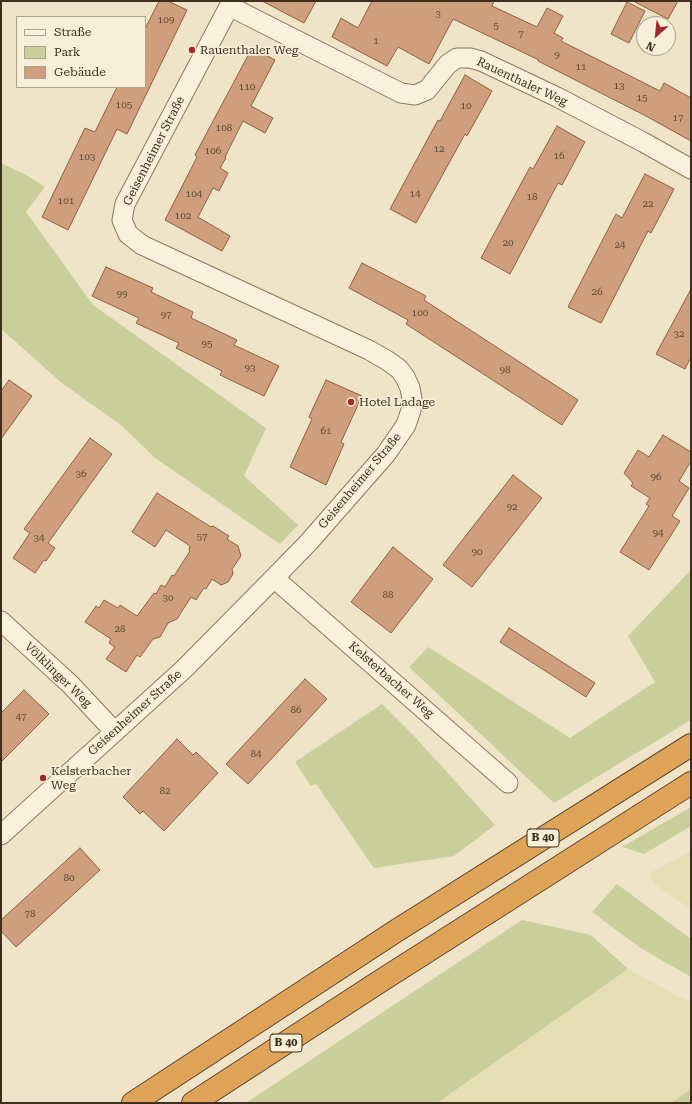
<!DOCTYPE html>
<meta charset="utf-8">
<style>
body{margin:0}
#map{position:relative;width:692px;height:1104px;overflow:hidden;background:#f0e4c8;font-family:"Roboto Serif",serif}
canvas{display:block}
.frame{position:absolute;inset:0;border:2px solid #3d2e20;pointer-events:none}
.legend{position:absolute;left:16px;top:16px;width:130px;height:72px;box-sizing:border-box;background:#f7eed8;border:1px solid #ada18e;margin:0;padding:5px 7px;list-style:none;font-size:12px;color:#3d2e20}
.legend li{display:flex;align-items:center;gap:8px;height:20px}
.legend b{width:20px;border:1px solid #ada18e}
.north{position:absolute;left:636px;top:16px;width:40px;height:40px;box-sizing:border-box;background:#f7eed8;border:1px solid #ada18e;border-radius:50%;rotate:207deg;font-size:11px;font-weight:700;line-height:16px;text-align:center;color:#3d2e20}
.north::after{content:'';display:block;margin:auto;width:14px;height:18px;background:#9e2a2b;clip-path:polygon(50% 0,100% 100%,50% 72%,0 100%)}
</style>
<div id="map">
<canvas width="692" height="1104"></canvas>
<div class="frame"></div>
<ul class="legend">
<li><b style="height:5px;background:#faf1dc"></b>Straße</li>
<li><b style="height:11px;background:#c9cf9b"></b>Park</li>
<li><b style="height:11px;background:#cf9f7d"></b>Gebäude</li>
</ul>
<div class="north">N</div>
</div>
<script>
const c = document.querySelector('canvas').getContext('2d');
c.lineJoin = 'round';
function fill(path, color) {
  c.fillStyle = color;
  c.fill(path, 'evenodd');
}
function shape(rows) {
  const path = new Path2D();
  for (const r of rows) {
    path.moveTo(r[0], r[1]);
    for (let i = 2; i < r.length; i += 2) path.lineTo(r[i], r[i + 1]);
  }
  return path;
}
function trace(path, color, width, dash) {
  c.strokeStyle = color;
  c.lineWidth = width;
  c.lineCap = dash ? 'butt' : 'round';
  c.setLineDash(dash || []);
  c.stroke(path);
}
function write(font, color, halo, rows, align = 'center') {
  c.font = font + ' "Roboto Serif",serif';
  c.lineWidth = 3.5;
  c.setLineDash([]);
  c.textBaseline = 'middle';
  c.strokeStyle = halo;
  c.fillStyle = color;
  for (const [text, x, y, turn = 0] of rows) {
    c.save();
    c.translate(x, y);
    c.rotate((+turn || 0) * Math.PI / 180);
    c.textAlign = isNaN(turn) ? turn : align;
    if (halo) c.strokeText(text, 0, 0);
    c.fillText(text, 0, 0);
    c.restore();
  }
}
fill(shape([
 [691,851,691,909,654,884,648,874],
 [628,969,691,1003,691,1089,671,1103,437,1103]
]), '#e6deb5');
fill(shape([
 [1,163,30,177,45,187,26,212,93,305,266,428,244,476,298,525,280,544,155,458,121,425,63,384,1,329],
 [691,570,691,720,554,803,409,667,428,647,570,738,655,682,628,636],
 [382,704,416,738,495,825,454,856,374,868,316,784,311,786,295,762],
 [691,807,691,826,644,854,622,847],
 [617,884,691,939,691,977,639,947,592,912],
 [522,920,591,935,628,969,437,1103,246,1103],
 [691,1089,691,1103,671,1103]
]), '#c9cf9b');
const building = shape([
 [159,1,168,1,187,10,127,134,117,129,68,230,42,217,85,128,95,132,117,87,145,87,145,29,159,1],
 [262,1,316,1,304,23,262,1],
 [372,1,494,1,492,6,537,27,547,8,563,16,554,33,563,38,561,41,660,91,664,83,691,98,691,141,646,116,538,61,539,60,453,19,429,64,398,47,387,66,332,37,341,18,358,28,372,1],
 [633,1,678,1,668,19,633,1],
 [627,2,645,11,629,43,611,34,627,2],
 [252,48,275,60,251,106,273,118,265,133,243,121,225,157,226,158,220,168,228,173,219,191,213,188,198,217,230,236,222,251,165,220,197,157,195,155,252,48],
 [465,75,492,91,467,136,465,134,416,223,390,209,438,120,440,121,465,75],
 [557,126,585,142,562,185,558,183,510,274,481,258,530,167,533,169,557,126],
 [645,174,674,189,651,233,648,231,601,323,568,307,616,214,622,218,645,174],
 [362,263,426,296,424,300,578,400,562,425,406,324,408,320,349,288,362,263],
 [106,267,153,288,151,292,193,312,191,318,237,340,234,345,279,366,264,396,220,375,222,371,176,348,179,343,136,323,139,318,92,296,106,267],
 [691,289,691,357,685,369,656,354,691,289],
 [9,380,32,396,1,439,1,391,9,380],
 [326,380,362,396,341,442,344,444,326,485,290,467,312,419,309,417,326,380],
 [663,435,691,452,691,461,679,481,689,488,672,516,680,521,649,570,620,552,649,506,646,504,650,498,631,486,633,483,624,473,638,450,649,457,663,435],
 [90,438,112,454,48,543,55,548,46,561,44,560,35,573,13,558,30,533,24,529,90,438],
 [513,475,542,498,472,587,443,565,513,475],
 [157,493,211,527,213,526,229,536,227,539,238,546,241,556,232,569,233,574,228,582,221,585,212,579,206,589,204,588,196,600,191,597,177,619,168,623,160,637,153,639,140,657,137,655,126,672,106,659,115,647,109,643,111,639,85,622,96,606,99,608,104,600,118,608,120,605,137,616,154,593,156,594,161,585,165,587,172,575,174,576,190,551,189,550,190,546,166,530,155,547,132,532,157,493],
 [393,547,433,579,391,633,351,602,393,547],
 [509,628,595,683,586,697,500,642,509,628],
 [305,679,327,699,248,784,226,764,305,679],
 [24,690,49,714,1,762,1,713,24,690],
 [177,739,193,755,196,752,218,773,164,831,143,811,140,814,123,797,177,739],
 [80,848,100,870,16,947,1,931,1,920,80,848]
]);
fill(building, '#cf9f7d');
trace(building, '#8d5f41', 1);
const street = shape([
 [229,6,401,93,415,95,427,90,448,64,457,58,470,58,481,61,557,97,643,142,691,169],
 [274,578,508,783],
 [1,621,70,684,114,731],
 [1,835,184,669,274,578,308,543,386,454,406,425,411,410,412,399,410,388,405,377,399,369,388,361,369,350,142,245,128,234,122,220,125,204,232,1]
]);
const highway = shape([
 [133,1103,396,931,691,745],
 [193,1103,379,982,691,783]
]);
trace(street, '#8d765c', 21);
trace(highway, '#5b4430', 24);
trace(street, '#faf1dc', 19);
trace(highway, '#e0a458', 22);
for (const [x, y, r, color] of [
 [192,50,4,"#9e2a2b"],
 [351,402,4,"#9e2a2b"],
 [43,778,4,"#9e2a2b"]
]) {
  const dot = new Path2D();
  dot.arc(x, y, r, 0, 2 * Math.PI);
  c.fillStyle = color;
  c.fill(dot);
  trace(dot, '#f7eed8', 1.5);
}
write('10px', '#624a37', null, [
 ["3",438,14],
 ["109",166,20],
 ["5",496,26],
 ["7",521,34],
 ["1",376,41],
 ["9",557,55],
 ["11",581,67],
 ["13",619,86],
 ["110",247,87],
 ["15",642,98],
 ["105",124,105],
 ["10",466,106],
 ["17",678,118],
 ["108",224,128],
 ["12",439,149],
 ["106",213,151],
 ["16",559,156],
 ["103",87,157],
 ["104",194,194],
 ["14",415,194],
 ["18",532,197],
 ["101",66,201],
 ["22",648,204],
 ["102",183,216],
 ["20",508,243],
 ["24",620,245],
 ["26",597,292],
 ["99",122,294],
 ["100",420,313],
 ["97",166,315],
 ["32",679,334],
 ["95",207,344],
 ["93",250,368],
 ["98",505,370],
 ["61",326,431],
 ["36",81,474],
 ["96",656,477],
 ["92",512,507],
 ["94",658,533],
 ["57",202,537],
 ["34",39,538],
 ["90",477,552],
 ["88",388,595],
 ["30",168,598],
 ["28",120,629],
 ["86",296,710],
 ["47",21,717],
 ["84",256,754],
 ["82",165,791],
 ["80",69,878],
 ["78",30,914]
]);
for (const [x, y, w] of [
 [543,838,32],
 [286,1043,32]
]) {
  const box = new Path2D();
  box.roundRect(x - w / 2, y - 9, w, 18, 3);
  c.fillStyle = '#f7eed8';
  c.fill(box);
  trace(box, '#3d2e20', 1);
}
write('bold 11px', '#3d2e20', null, [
 ["B 40",543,838],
 ["B 40",286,1043]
]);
write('12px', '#3d2e20', '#f7eed8', [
 ["Rauenthaler Weg",200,50],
 ["Hotel Ladage",359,402],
 ["Kelsterbacher",51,771],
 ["Weg",51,785]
], 'left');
write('12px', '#3d2e20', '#f7eed8', [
 ["Rauenthaler Weg",522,82,25],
 ["Geisenheimer Straße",154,151,-63],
 ["Geisenheimer Straße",360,481,-50],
 ["Völklinger Weg",58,675,44],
 ["Kelsterbacher Weg",391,680,41],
 ["Geisenheimer Straße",135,713,-42]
]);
</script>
